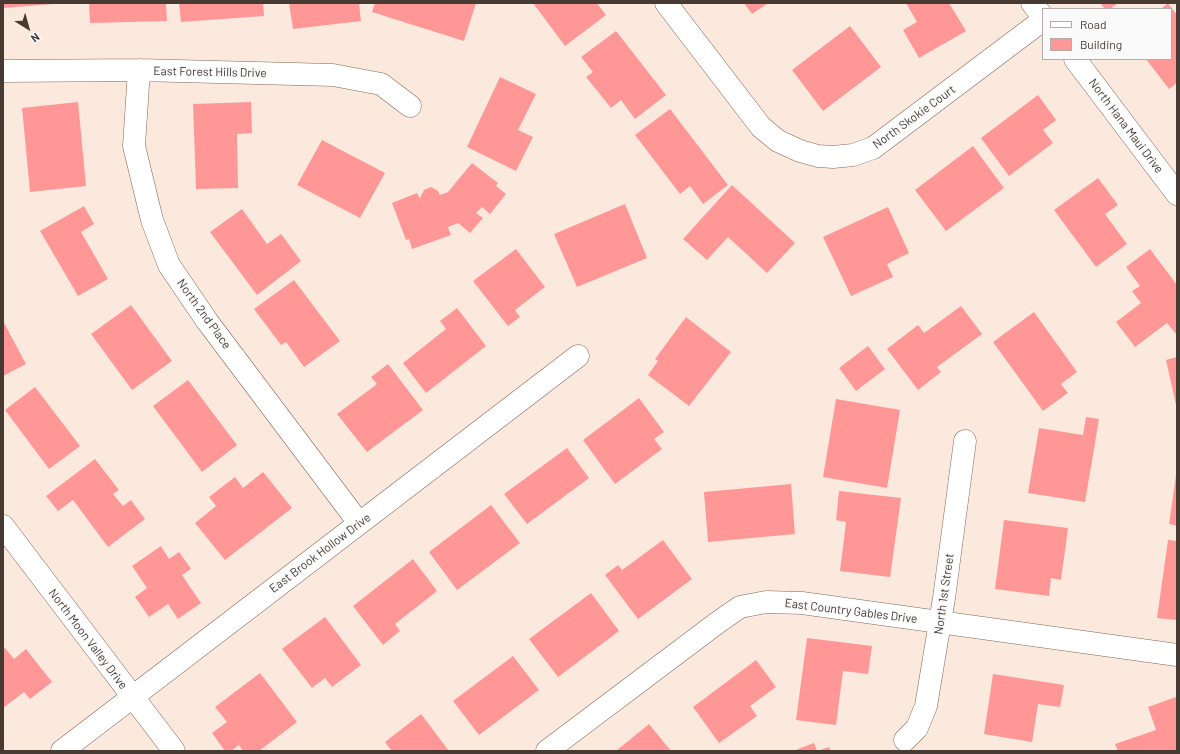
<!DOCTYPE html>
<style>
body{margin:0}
#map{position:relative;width:1180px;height:754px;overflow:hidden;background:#fce9de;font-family:Barlow,sans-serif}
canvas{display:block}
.frame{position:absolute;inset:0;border:4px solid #463a33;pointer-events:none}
.legend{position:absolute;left:1042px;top:8px;width:130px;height:52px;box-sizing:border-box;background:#fafafa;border:1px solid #b2adaa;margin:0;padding:5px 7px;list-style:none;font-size:12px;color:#463a33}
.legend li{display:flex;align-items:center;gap:8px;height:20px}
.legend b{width:20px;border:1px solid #b2adaa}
.north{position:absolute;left:8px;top:8px;width:40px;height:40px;-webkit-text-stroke:3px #fafafa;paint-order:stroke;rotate:143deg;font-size:11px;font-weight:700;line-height:16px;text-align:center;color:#463a33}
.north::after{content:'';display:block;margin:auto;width:14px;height:18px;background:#463a33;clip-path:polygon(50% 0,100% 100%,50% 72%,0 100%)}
</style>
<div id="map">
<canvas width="1180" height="754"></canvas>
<div class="frame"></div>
<ul class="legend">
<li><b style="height:5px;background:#fff"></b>Road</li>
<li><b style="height:11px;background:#ff9797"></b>Building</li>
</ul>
<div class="north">N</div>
</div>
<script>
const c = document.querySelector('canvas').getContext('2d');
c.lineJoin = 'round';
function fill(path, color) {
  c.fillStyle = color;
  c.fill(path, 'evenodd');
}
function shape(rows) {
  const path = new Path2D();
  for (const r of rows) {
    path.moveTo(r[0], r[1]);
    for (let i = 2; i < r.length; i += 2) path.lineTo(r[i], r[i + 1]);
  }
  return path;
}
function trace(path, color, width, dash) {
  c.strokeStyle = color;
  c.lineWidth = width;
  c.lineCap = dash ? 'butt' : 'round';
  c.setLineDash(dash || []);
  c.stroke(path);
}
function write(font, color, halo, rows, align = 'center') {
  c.font = font + ' Barlow,sans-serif';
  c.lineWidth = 3.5;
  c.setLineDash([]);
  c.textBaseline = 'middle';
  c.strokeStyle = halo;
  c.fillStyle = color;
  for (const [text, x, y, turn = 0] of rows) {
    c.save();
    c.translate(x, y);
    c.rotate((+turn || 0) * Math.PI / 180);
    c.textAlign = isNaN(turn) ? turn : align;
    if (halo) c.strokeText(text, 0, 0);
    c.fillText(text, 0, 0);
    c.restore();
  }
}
fill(shape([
 [3,3,53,3,53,4,3,8],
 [89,3,166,3,167,21,90,23],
 [179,3,263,3,264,16,181,22],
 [289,3,359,3,361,21,293,29],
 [375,3,476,3,464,41,372,12],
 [533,3,597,3,606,15,565,46],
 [744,3,768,3,752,14],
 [906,3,949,3,966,31,919,58,903,30,917,22],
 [1100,3,1118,3,1110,9,1105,9],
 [1168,3,1177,15,1177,83,1169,89,1146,59,1171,59,1171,9,1161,9],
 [850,26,881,67,823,111,792,70],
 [616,31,666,95,635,119,621,100,611,108,586,77,593,72,581,57],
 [500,77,536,94,518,130,533,137,516,171,467,147],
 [1038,95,1056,120,1043,130,1053,143,1009,176,981,138],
 [78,102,86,186,30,192,22,108],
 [251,102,252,133,237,134,238,188,196,189,193,104],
 [670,109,728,185,703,204,690,186,680,194,635,135],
 [322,140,385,173,360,218,297,185],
 [973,146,1004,188,946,231,915,190],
 [472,163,498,183,496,186,506,194,490,214,482,207,476,213,483,218,470,233,458,223,448,227,451,235,412,249,409,239,406,240,392,203,417,193,422,202,420,198,424,190,431,187,438,191,440,195,448,192],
 [1098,178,1118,205,1105,214,1127,244,1096,267,1054,210],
 [732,185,795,243,767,273,728,237,707,260,683,239],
 [625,204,647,258,577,287,554,234],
 [84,206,94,224,81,232,108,279,78,296,40,231],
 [888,207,909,253,887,264,893,277,851,296,823,237],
 [242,209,267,244,281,234,301,261,257,295,210,232],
 [516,249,545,287,515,310,520,317,508,326,473,281],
 [1150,249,1177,285,1177,335,1167,323,1135,347,1116,322,1141,303,1132,291,1140,286,1126,267],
 [294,280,340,341,304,367,286,342,281,345,254,309],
 [131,305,172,361,132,390,91,334],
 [961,306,982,334,937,367,941,372,918,390,887,349,918,325,924,333],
 [457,308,486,346,426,393,403,363,446,329,440,321],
 [1034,312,1077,372,1061,384,1068,393,1043,411,993,342],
 [686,317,731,352,689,406,648,375,658,361,655,359],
 [3,321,26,364,3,376],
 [868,346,885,369,856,391,839,368],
 [1177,357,1177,405,1176,405,1166,360],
 [388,364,423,410,367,452,337,414,377,384,371,377],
 [188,380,237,445,202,472,153,406],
 [35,387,80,446,49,469,5,410],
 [639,398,664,432,654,439,662,449,615,484,583,440],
 [836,399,900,410,887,488,823,477],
 [1086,417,1099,419,1085,502,1028,493,1039,428,1083,435],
 [567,448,589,478,527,524,504,494],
 [95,459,119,490,113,494,123,506,131,500,145,519,108,547,73,500,58,511,46,496],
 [263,472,292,508,225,560,195,523,216,506,209,497,235,477,243,488],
 [1176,475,1177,475,1177,526,1169,524],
 [791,484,795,534,708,542,704,492],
 [839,491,901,498,890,577,840,571,846,522,836,520],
 [491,505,520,543,457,590,429,552],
 [1004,520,1068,528,1061,580,1051,578,1049,596,995,589],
 [663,540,692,579,638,619,605,575,618,565,622,570],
 [1168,540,1177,541,1177,620,1157,618],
 [161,546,169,559,179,552,191,569,182,575,201,603,178,619,168,604,149,617,135,597,147,588,132,566],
 [413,559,437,591,395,624,400,631,383,645,353,606],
 [591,593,619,631,558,677,529,639],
 [325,617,361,665,332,687,325,678,312,688,282,649],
 [807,638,872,646,868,674,843,671,836,725,796,720],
 [5,648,14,659,26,649,52,682,30,699,24,692,3,708,3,650],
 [513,656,539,690,479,735,453,701],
 [756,660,776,687,750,706,757,716,719,743,693,707],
 [260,673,297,722,259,751,243,751,239,745,231,751,225,751,212,733,227,722,215,707],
 [993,674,1064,685,1060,707,1038,704,1032,742,984,734],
 [1176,697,1177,701,1177,751,1118,751,1115,744,1156,730,1148,707],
 [421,714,449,751,390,751,391,750,385,742],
 [649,724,671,751,616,751],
 [814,743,817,751,829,747,831,751,793,751]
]), '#ff9797');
const minor = shape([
 [666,3,761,127,778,141,800,151,818,156,833,157,853,155,873,148,1043,20],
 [1032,3,1043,17],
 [1075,59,1177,194],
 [139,70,134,146,152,220,169,265,207,321,359,523],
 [3,71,139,70,333,75,381,84,410,106],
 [3,526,174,751],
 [905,740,917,728,926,706,944,598,965,441],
 [62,751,578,356],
 [547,751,717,623,740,607,766,602,802,603,1177,655]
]);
trace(minor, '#816657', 23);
trace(minor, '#fff', 22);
write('12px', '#463a33', '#fafafa', [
 ["East Forest Hills Drive",210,72,1],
 ["North Skokie Court",914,117,-36],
 ["North Hana Maui Drive",1126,126,53],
 ["North 2nd Place",204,314,54],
 ["East Brook Hollow Drive",320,553,-37],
 ["North 1st Street",944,594,-82],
 ["East Country Gables Drive",851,611,7],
 ["North Moon Valley Drive",88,639,53]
]);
</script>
